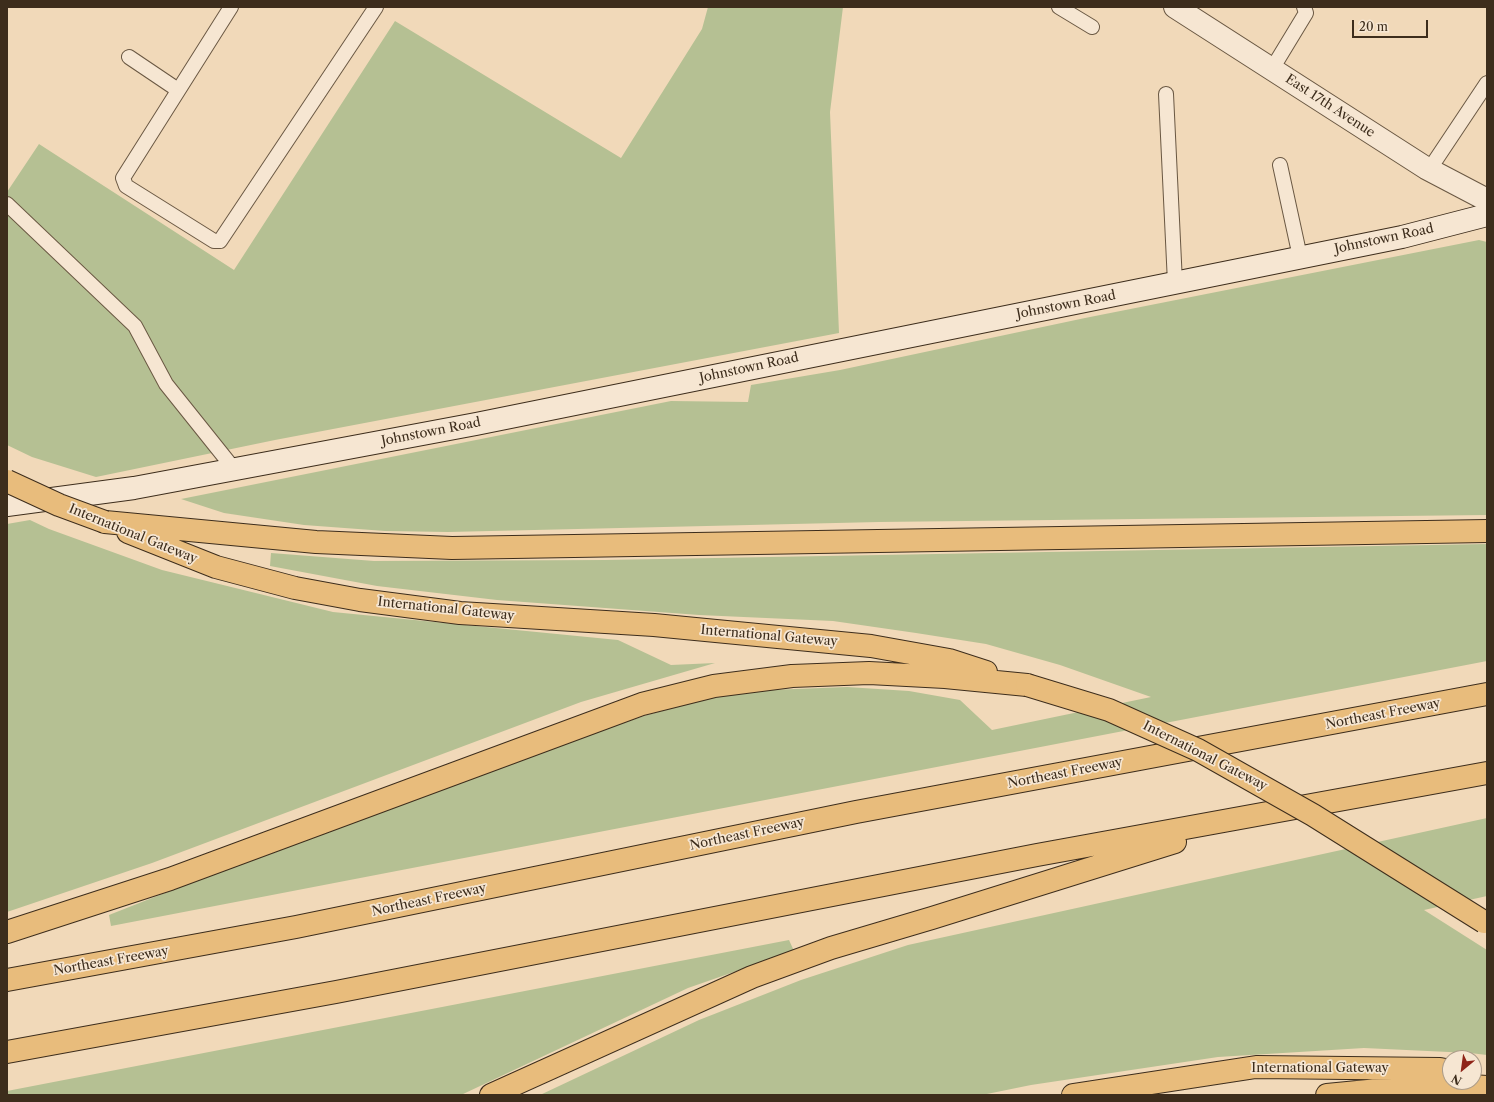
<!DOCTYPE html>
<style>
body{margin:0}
#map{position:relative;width:1494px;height:1102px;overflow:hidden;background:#f1d9b9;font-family:"Libre Caslon Text",serif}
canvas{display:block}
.frame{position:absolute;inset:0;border:8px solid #3d2d1c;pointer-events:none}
.north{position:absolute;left:1442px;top:1050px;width:40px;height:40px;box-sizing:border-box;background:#f6e6d2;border:1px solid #ac9c89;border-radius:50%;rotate:209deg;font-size:11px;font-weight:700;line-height:16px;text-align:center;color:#3d2d1c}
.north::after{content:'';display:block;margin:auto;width:14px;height:18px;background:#8f2418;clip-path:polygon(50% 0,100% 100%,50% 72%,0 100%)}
.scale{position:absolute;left:1352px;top:20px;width:76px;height:18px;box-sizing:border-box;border:2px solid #3d2d1c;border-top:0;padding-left:5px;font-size:12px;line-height:14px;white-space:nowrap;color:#3d2d1c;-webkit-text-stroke:3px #f6e6d2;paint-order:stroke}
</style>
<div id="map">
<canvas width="1494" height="1102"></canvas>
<div class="frame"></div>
<div class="north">N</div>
<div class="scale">20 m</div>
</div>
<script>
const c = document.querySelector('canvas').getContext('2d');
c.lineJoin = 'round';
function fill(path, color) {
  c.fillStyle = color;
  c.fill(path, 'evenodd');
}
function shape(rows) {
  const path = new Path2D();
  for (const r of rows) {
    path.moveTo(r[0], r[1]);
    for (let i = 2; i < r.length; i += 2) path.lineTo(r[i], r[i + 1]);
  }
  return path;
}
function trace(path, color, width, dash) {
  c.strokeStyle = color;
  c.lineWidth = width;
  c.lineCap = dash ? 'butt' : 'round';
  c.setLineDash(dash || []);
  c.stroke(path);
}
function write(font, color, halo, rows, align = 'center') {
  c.font = font + ' "Libre Caslon Text",serif';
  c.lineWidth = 3.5;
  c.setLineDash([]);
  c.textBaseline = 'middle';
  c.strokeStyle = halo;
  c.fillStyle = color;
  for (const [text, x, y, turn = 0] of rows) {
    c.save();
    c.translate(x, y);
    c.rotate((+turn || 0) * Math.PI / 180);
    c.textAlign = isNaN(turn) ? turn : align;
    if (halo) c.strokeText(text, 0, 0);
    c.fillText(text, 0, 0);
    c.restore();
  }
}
fill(shape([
 [708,7,843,7,830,112,839,333,275,440,96,477,32,457,7,445,7,192,39,144,234,270,395,21,621,158,702,29],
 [1479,240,1487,242,1487,515,879,522,448,532,385,531,304,525,224,513,181,499,671,401,748,402,751,385,840,370,1085,318],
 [30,520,49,529,162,570,333,612,618,640,671,665,715,663,581,702,152,863,7,912,7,524],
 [1487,544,1487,661,111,926,109,915,157,896,553,747,647,715,711,698,769,690,847,687,909,691,960,700,992,730,1151,697,1060,665,986,644,916,633,833,621,699,615,497,600,377,586,270,566,271,553,374,561,605,560],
 [1487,818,1487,896,1424,910,1487,950,1487,1055,1470,1053,1364,1048,1218,1057,1031,1085,982,1095,540,1095,699,1020,801,980,908,945],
 [789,940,794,951,688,988,461,1095,7,1095,7,1091]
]), '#b5c093');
const lane = shape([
 [231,7,123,178,126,186,214,241,220,241,376,7],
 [1059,7,1092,27],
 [129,57,178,90],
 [1272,69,1306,13,1304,7],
 [1166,94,1175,283],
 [1280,165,1300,257],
 [1429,170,1487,83],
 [7,204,135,326,166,384,234,469]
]);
const street = shape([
 [1175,7,1426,168,1487,200]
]);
const secondary = shape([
 [7,505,134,488,476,424,1402,237,1487,215]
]);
const highway = shape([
 [105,522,316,542,452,548,1487,531],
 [128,532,216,567,295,588,360,600,460,613,654,625,871,646,949,660,986,672],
 [7,932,170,879,642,704,714,686,792,676,869,673,945,677,1027,685],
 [7,980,296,927,856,812,1487,694],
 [7,1052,336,992,1037,855,1487,773],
 [491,1095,752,977,831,948,932,918,1175,842],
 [1073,1095,1256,1067,1440,1069,1450,1071],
 [1327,1095,1440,1084,1487,1087]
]);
trace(lane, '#6a5843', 16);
trace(street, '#6a5843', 24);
trace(secondary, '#3d2d1c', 24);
trace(highway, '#3d2d1c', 24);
trace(lane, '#f6e6d2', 14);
trace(street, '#f6e6d2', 22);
trace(secondary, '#f6e6d2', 22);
trace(highway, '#e8bc7c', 22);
const highwayBridge = shape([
 [7,481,59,505,105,522],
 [1027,685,1109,710,1198,750,1313,815,1484,922]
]);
trace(highwayBridge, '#3d2d1c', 24, []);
trace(highwayBridge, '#e8bc7c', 22);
write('13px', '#3d2d1c', '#f6e6d2', [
 ["East 17th Avenue",1330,106,33],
 ["Johnstown Road",1384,239,-12],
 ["Johnstown Road",1066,305,-11],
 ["Johnstown Road",749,368,-12],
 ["Johnstown Road",431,432,-11],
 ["International Gateway",133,534,22],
 ["International Gateway",446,609,6],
 ["International Gateway",769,636,5],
 ["Northeast Freeway",1383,714,-11],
 ["International Gateway",1205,756,27],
 ["Northeast Freeway",1065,773,-11],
 ["Northeast Freeway",747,834,-12],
 ["Northeast Freeway",429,900,-12],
 ["Northeast Freeway",111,961,-10],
 ["International Gateway",1320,1068]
]);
</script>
